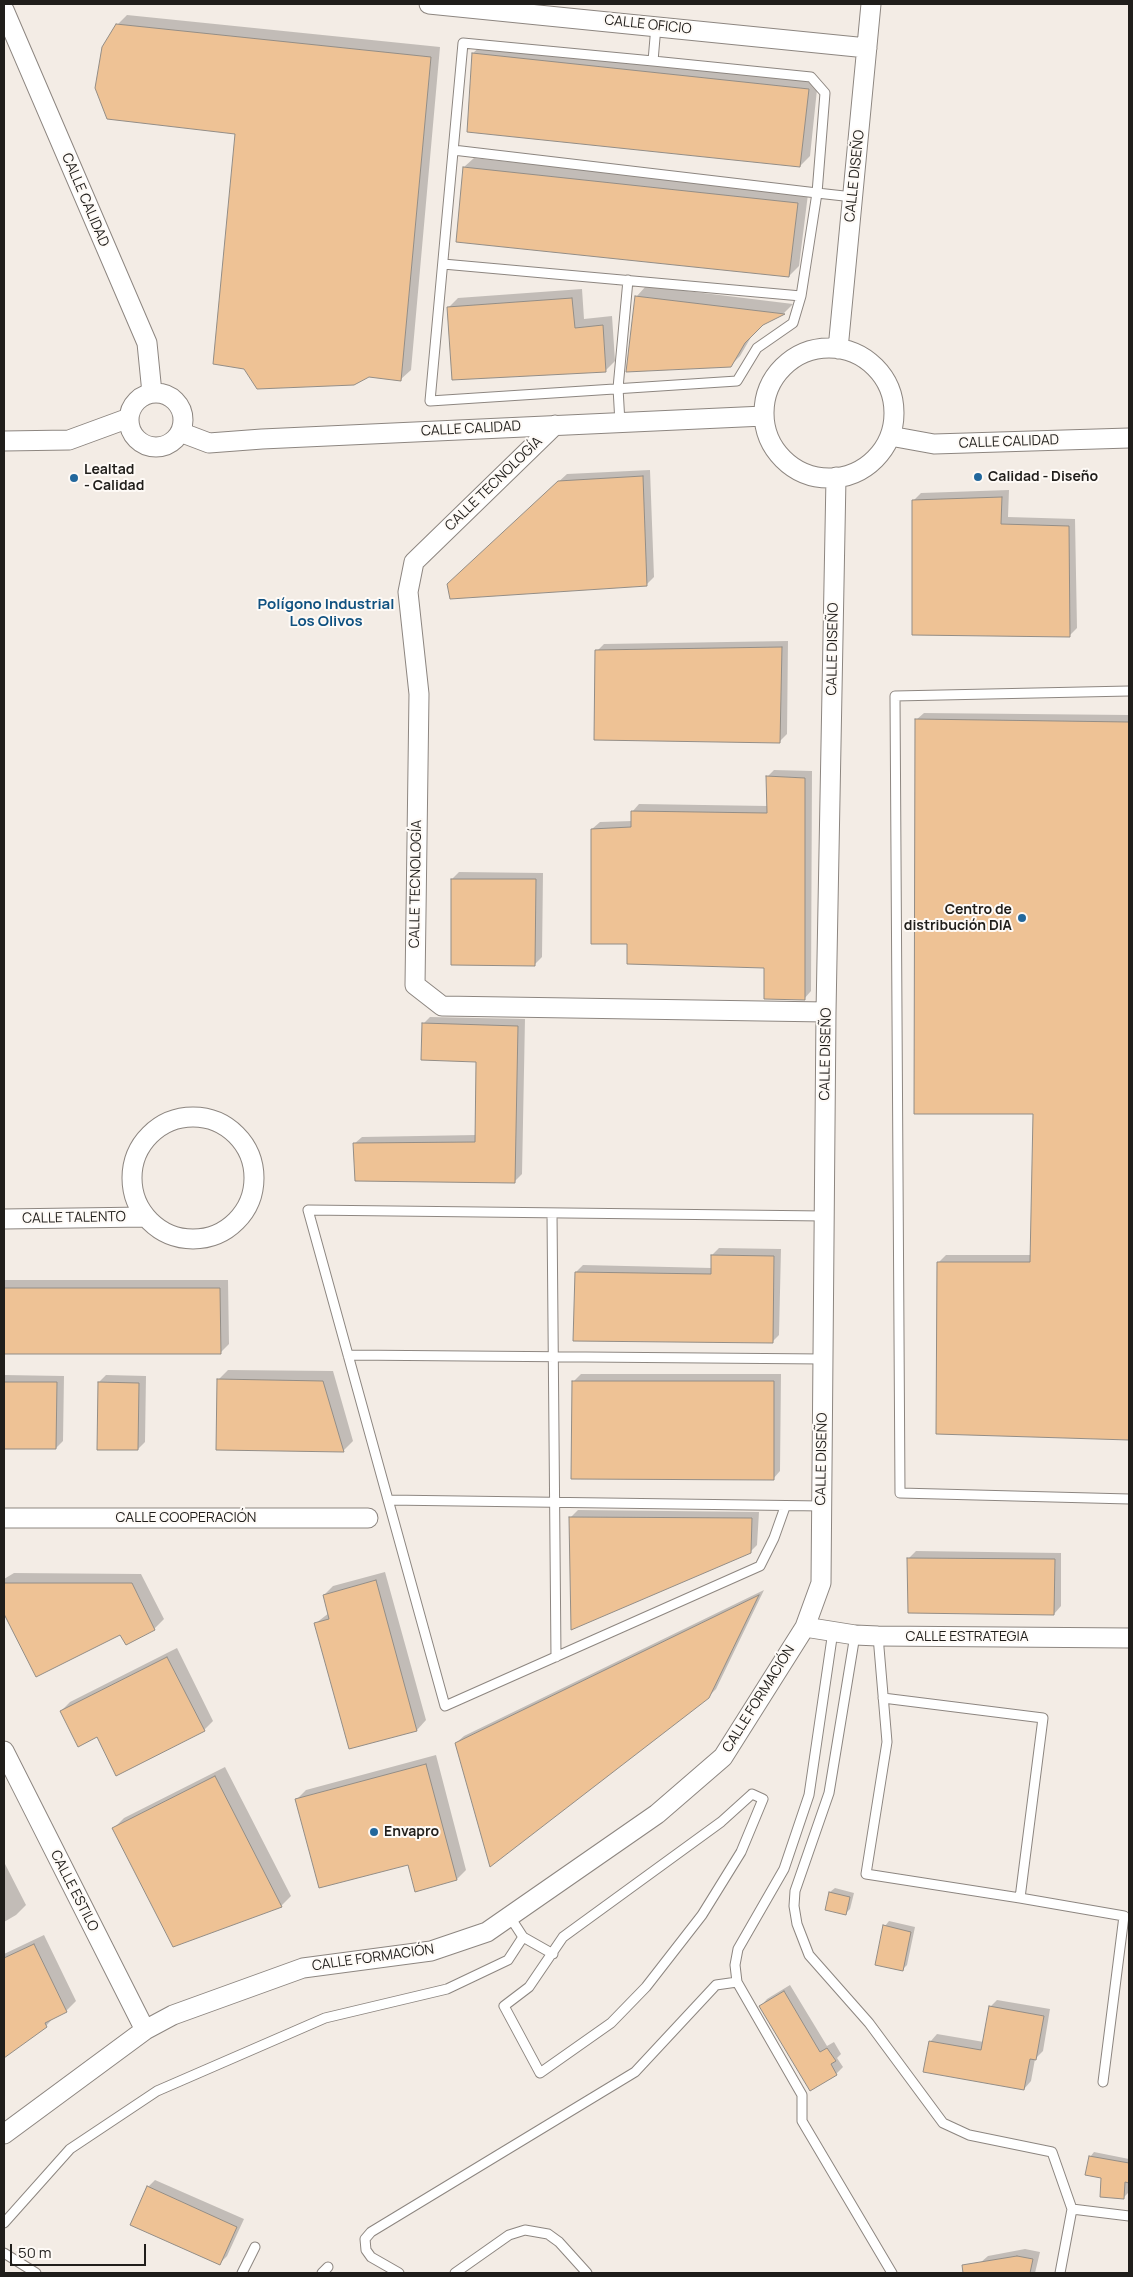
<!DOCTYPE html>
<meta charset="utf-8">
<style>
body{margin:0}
#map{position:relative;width:1133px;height:2277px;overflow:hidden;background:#f3ece5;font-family:Manrope,sans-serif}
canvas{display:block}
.frame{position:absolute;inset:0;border:5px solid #201e1b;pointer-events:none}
.scale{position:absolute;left:10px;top:2244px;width:136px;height:22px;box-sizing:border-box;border:2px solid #201e1b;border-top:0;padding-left:6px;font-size:15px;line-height:18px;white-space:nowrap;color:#201e1b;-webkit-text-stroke:4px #fefaf6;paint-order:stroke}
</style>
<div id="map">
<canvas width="1133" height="2277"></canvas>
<div class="frame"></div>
<div class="scale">50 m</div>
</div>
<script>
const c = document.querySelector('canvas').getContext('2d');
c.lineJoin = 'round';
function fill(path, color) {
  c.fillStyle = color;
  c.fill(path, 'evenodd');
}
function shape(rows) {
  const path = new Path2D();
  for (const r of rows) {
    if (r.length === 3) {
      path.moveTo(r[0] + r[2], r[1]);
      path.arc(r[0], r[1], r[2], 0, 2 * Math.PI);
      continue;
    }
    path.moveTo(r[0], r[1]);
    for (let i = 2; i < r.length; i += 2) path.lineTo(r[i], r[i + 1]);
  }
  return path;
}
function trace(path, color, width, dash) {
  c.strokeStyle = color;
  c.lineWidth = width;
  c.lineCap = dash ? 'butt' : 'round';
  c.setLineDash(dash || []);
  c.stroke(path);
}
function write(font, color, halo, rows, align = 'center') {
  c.font = font + ' Manrope,sans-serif';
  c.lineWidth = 4;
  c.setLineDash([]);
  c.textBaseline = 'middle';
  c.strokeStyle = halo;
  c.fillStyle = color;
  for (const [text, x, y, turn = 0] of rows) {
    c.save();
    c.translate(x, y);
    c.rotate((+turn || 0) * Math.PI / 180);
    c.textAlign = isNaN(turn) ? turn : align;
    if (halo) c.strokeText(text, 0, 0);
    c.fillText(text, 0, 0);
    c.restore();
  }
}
fill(shape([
 [127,15,440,47,411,370,401,379,236,133,117,25],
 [483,44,818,80,810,156,800,166,473,53],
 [474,158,808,194,799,266,789,276,464,167],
 [646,286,793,304,784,313,763,324,754,332,740,356,730,366,637,296],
 [582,289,584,319,612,316,615,361,605,371,448,308,458,298],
 [650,470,654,577,647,584,456,576,567,474],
 [1009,490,1008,517,1075,519,1077,628,1070,635,914,500,921,493],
 [788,641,787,734,779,742,597,651,604,644],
 [924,713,1129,715,1129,1439,937,1433,938,1263,946,1255,1032,1255,1034,1113,916,720],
 [774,770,812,771,811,991,804,999,766,966,628,943,592,829,600,822,632,821,632,812,639,804,768,806,767,777],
 [459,872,543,873,542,957,535,964,452,879],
 [430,1017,525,1019,522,1174,514,1182,354,1144,362,1137,476,1135,477,1061,423,1024],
 [719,1248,781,1249,779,1335,772,1342,576,1272,583,1265,712,1268,712,1255],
 [4,1280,228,1280,229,1344,220,1353,4,1353],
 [228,1370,333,1371,353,1441,343,1451,218,1380],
 [581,1374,781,1374,780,1471,773,1479,573,1382],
 [4,1375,64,1376,63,1441,56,1448,4,1448],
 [106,1375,146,1376,145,1442,138,1449,99,1382],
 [578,1510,759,1512,757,1545,750,1552,570,1518],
 [916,1551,1061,1553,1061,1606,1054,1614,909,1558],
 [385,1572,426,1720,417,1730,350,1748,316,1623,329,1613,324,1595,333,1586],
 [14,1573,141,1574,164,1619,154,1629,121,1633,36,1675,4,1612,4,1579],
 [764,1590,716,1689,708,1697,456,1743,464,1736],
 [177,1648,213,1721,204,1730,97,1736,61,1711,70,1702],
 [436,1755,466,1870,457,1879,409,1863,296,1800,306,1790],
 [225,1767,291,1896,281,1906,174,1945,114,1828,124,1818],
 [4,1862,26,1905,16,1915,4,1922],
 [835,1888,854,1893,850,1909,846,1913,830,1892],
 [889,1921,915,1927,907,1965,903,1969,885,1926],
 [44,1935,76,2001,66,2011,55,2016,46,2026,4,2056,4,1954],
 [790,1985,827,2046,834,2042,841,2054,837,2058,843,2067,836,2074,761,2006,767,1999],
 [997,2000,1050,2009,1043,2051,1035,2059,1031,2081,1024,2089,930,2042,937,2034,984,2042,990,2007],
 [1094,2152,1129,2159,1128,2193,1123,2198,1103,2177,1090,2157],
 [155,2180,244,2219,227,2256,220,2263,148,2187],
 [1025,2249,1040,2252,1035,2273,975,2273,980,2263,988,2256]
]), '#0003');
const building = shape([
 [116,24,431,57,401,381,369,377,354,385,257,389,244,369,213,364,235,134,107,119,95,88,102,47,116,24],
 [472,53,809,89,800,167,467,132,472,53],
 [463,167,798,203,789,277,456,242,463,167],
 [635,296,785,314,763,325,745,343,731,367,626,372,635,296],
 [572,298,575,328,603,325,606,372,452,380,447,307,572,298],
 [643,476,647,586,450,599,447,584,558,481,643,476],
 [1002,497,1001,524,1069,526,1070,637,912,635,912,500,1002,497],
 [782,647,780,743,594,740,595,650,782,647],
 [915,719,1129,722,1129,1440,936,1434,937,1262,1030,1262,1033,1114,914,1114,915,719],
 [766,776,805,778,805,1000,764,999,764,968,627,964,627,944,591,944,591,829,631,827,631,811,767,813,766,776],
 [451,879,536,879,535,966,451,965,451,879],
 [422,1023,518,1026,515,1183,355,1181,353,1143,475,1142,476,1062,421,1060,422,1023],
 [711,1255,774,1256,773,1343,573,1341,575,1272,711,1274,711,1255],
 [4,1288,220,1288,221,1354,4,1354,4,1288],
 [217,1379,323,1381,344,1452,216,1450,217,1379],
 [572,1381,774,1381,774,1480,571,1479,572,1381],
 [4,1382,57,1382,56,1449,4,1449,4,1382],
 [98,1382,139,1383,138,1450,97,1450,98,1382],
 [569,1517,752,1518,751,1553,571,1630,569,1517],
 [907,1558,1055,1559,1054,1615,908,1613,907,1558],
 [376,1580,417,1731,349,1749,314,1623,329,1619,323,1595,376,1580],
 [4,1583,132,1583,155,1630,126,1645,120,1635,36,1677,4,1614,4,1583],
 [759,1595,709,1698,490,1867,455,1743,759,1595],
 [167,1657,205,1731,116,1776,97,1737,78,1747,60,1711,167,1657],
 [426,1764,457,1880,415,1892,408,1865,319,1888,295,1799,426,1764],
 [215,1776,282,1907,173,1947,112,1828,215,1776],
 [829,1892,850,1897,846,1915,825,1910,829,1892],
 [883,1925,911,1932,903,1971,875,1965,883,1925],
 [34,1944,67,2012,45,2023,47,2027,4,2058,4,1958,34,1944],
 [784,1991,820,2052,827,2048,836,2061,831,2064,837,2075,810,2091,759,2006,784,1991],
 [989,2006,1044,2016,1036,2060,1030,2059,1024,2090,923,2072,929,2041,981,2050,989,2006],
 [1089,2156,1129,2163,1129,2183,1125,2182,1124,2199,1100,2197,1101,2178,1085,2175,1089,2156],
 [147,2186,237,2227,220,2265,130,2225,147,2186],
 [1017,2256,1033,2259,1030,2273,963,2273,962,2265,1017,2256]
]);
fill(building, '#eec295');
trace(building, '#938d86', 1);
const service = shape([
 [656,26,653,61,811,77,825,93,817,193,853,197],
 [453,150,817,193,801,296,793,323,757,348,737,381,430,401,463,43,653,61],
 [443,264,801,296],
 [620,423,618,388,628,280],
 [1129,691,895,696,900,1493,1129,1499],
 [552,1213,556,1657],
 [348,1355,823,1359],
 [388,1500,822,1506],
 [785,1507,774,1538,760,1566,445,1706,308,1210,824,1216],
 [833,1631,809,1795,784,1869,738,1949,735,1965,737,1982,802,2095,802,2121,892,2273],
 [855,1635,829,1793,795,1891,794,1906,797,1924,809,1955,869,2023,943,2123,969,2135,1052,2152,1072,2209,1060,2273],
 [878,1636,887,1742,866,1874,1020,1898],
 [883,1698,1043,1718,1020,1898,1124,1916,1103,2082],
 [752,1794,763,1799,741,1852,702,1915,646,1987,611,2023,540,2073,504,2006,529,1987,563,1937,721,1822,752,1794],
 [510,1917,523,1937,553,1954],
 [1072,2209,1129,2216],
 [4,2223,70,2149,157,2091,325,2018,447,1989,508,1960,523,1937],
 [4,2253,36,2273],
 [242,2273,255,2247],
 [322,2273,328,2267],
 [399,2273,371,2257,366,2250,365,2239,371,2232,635,2072,716,1985,737,1982],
 [455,2273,509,2235,525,2230,548,2234,559,2242,587,2273]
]);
const minor = shape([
 [429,4,867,48],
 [4,10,147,343,152,393],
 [829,413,65],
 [838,349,871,4],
 [156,420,27],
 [555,425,414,562,408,592,419,694,415,985,442,1006,826,1012],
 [180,432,209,443,262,439,764,416],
 [890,436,934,444,1129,438],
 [4,441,69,440,129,418],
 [193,1178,61],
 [4,1219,145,1217],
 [4,1518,368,1518],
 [805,1627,855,1635,878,1636,1129,1638],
 [4,1751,145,2030],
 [4,2134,145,2030,173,2015,303,1968,431,1951,487,1932,657,1814,723,1757,805,1627,821,1583,826,1012,836,477]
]);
trace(service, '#8d8680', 11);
trace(minor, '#8d8680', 21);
trace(service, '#fff', 9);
trace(minor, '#fff', 19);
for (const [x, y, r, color] of [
 [978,477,5,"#22679c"],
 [74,478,5,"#22679c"],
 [1022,918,5,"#22679c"],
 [374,1832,5,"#22679c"]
]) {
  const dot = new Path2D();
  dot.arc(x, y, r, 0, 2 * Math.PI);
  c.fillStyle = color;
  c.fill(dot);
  trace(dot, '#fefaf6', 2);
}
write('14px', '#201e1b', '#fefaf6', [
 ["CALLE OFICIO",648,25,6],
 ["CALLE DISEÑO",855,176,-84],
 ["CALLE CALIDAD",85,200,67],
 ["CALLE CALIDAD",471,429,-3],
 ["CALLE CALIDAD",1009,442,-2],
 ["CALLE TECNOLOGÍA",494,484,-44],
 ["CALLE DISEÑO",833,649,-89],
 ["CALLE TECNOLOGÍA",416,884,-89],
 ["CALLE DISEÑO",826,1054,-89],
 ["CALLE TALENTO",74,1218,-1],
 ["CALLE DISEÑO",822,1459,-89],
 ["CALLE COOPERACIÓN",186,1518],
 ["CALLE ESTRATEGIA",967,1637],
 ["CALLE FORMACIÓN",759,1699,-58],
 ["CALLE ESTILO",74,1891,63],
 ["CALLE FORMACIÓN",373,1958,-8]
]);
write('bold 14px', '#201e1b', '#fefaf6', [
 ["Lealtad",84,470],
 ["- Calidad",84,486],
 ["Calidad - Diseño",988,477],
 ["Centro de",1012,910,"right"],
 ["distribución DIA",1012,926,"right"],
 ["Envapro",384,1832]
], 'left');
write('bold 15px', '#105180', '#fefaf6', [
 ["Polígono Industrial",326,605],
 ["Los Olivos",326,622]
]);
</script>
